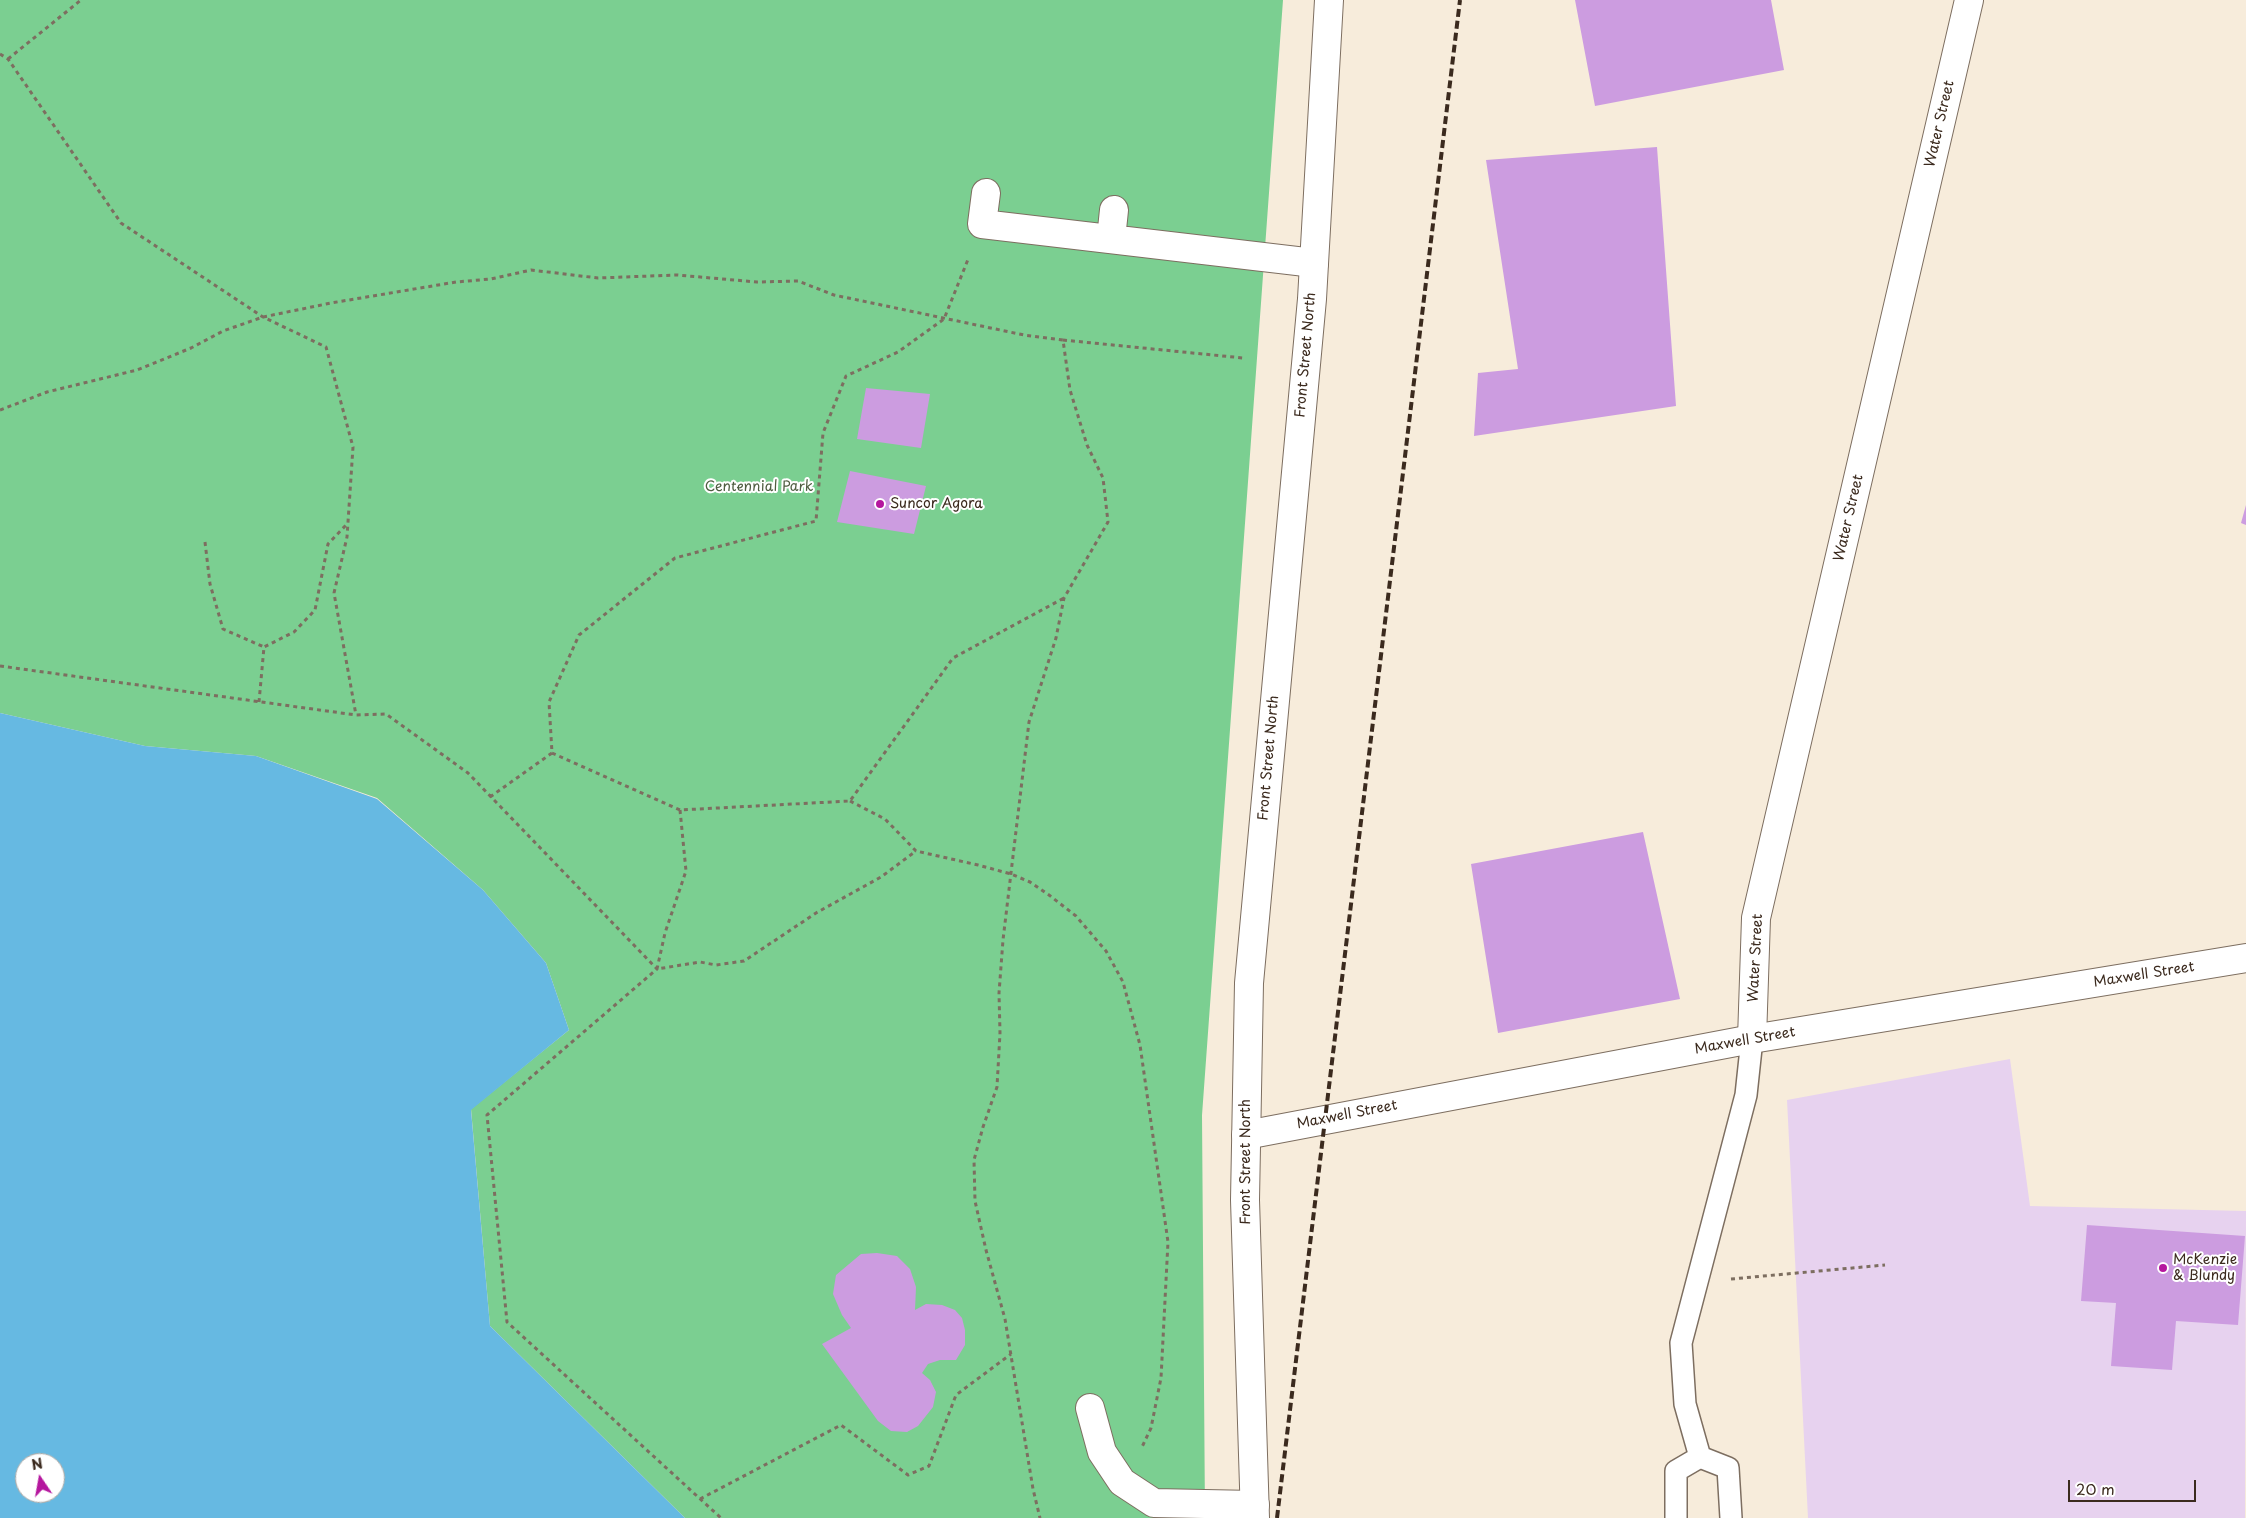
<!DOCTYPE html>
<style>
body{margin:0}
#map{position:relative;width:2246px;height:1518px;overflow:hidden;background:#f7ecdb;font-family:"Playpen Sans",sans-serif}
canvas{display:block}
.north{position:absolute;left:15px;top:1453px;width:50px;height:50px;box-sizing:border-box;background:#fff;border:1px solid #b1aaa5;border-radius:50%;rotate:348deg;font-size:14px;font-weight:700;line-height:20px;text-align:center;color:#3b2a1e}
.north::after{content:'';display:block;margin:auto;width:18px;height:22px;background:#b5179e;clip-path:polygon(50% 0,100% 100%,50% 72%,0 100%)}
.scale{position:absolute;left:2068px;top:1480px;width:128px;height:22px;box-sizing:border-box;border:2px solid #3b2a1e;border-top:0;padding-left:6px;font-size:15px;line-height:18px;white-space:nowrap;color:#3b2a1e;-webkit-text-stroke:4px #fff;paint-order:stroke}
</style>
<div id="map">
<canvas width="2246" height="1518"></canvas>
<div class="north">N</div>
<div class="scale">20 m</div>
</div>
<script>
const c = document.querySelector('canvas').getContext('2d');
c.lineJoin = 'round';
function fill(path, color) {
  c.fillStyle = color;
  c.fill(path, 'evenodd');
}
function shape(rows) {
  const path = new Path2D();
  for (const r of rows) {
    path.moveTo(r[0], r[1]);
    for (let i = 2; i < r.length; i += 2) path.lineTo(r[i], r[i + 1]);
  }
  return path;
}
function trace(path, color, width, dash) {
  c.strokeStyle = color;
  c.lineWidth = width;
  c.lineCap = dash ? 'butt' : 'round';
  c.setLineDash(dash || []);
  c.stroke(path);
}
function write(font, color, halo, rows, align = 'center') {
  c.font = font + ' "Playpen Sans",sans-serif';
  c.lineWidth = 4;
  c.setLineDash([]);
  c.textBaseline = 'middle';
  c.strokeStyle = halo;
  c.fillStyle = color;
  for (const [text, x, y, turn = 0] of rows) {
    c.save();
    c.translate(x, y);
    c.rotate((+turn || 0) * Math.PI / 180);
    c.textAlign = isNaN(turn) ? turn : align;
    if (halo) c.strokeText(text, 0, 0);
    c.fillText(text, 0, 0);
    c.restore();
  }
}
fill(shape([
 [2010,1059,2030,1206,2246,1211,2245,1518,1808,1518,1787,1100]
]), '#e7d2ef');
fill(shape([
 [0,0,1283,0,1202,1115,1205,1518,685,1518,490,1326,471,1109,569,1030,546,963,483,890,377,798,256,756,145,746,0,713]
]), '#7bcf91');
fill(shape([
 [0,713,145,746,256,756,377,799,483,890,546,963,569,1030,471,1110,490,1326,685,1518,0,1518],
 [25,1463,55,1463,55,1493,25,1493]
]), '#66b9e2');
fill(shape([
 [1575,0,1771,0,1784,70,1595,106],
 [1657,147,1676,406,1474,436,1478,373,1518,369,1486,160],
 [866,388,930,394,921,448,857,439],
 [850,471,926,486,914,534,837,522],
 [2246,505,2246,525,2241,523],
 [1643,832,1680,999,1498,1033,1471,864],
 [2087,1225,2245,1236,2238,1325,2176,1321,2172,1370,2111,1366,2116,1303,2081,1301],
 [877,1253,897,1256,910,1269,916,1287,915,1310,926,1304,942,1305,955,1310,962,1318,965,1330,965,1345,956,1360,940,1360,928,1364,922,1373,930,1380,936,1392,933,1407,918,1426,907,1432,891,1431,878,1421,822,1344,851,1328,842,1315,833,1294,836,1275,861,1254]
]), '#cc9ce0');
const service = shape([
 [1676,1518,1676,1471,1700,1457],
 [1731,1518,1728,1468,1700,1457,1685,1404,1681,1343,1746,1095,1752,1039]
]);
const minor = shape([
 [986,193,982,224,1314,263],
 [1111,239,1114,210],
 [1752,1039,1756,918,1969,0],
 [1090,1408,1102,1452,1122,1482,1154,1503,1255,1505]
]);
const tertiary = shape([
 [1246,1135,1752,1039,2246,958]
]);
const secondary = shape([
 [1255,1518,1245,1200,1249,983,1312,299,1329,0]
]);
trace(service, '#7d6e60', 24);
trace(minor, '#7d6e60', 30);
trace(tertiary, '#7d6e60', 30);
trace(secondary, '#7d6e60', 30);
trace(shape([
 [0,54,8,59,121,223,263,317,326,347,353,447,347,537,334,593,356,715],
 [8,59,81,0],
 [1063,340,1243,358],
 [0,410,47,392,137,370,191,348,223,331,263,317,331,303,456,282,491,279,531,270,598,278,677,275,757,282,798,281,834,295,1024,335,1063,340,1070,390,1087,445,1103,478,1108,522,1064,598,1056,638,1029,722,1003,940,999,993,1000,1033,997,1087,983,1127,974,1160,975,1201,986,1250,1005,1319,1033,1489,1040,1518],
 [205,542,210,584,223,629,264,647],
 [0,666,356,715,386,714,468,773,657,969,487,1115,507,1322,721,1518],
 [259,702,264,647,294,632,315,610,328,544,347,524],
 [552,753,680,810,850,801,953,658,1064,598],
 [490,797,552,753,549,702,579,635,675,558,816,521,823,433,846,376,898,352,944,319,969,257],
 [850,801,885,819,916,851,978,865,1011,874,1030,882,1049,895,1076,916,1106,951,1123,982,1140,1045,1168,1242,1161,1378,1151,1428,1142,1447],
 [680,810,686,871,665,933,657,969,700,962,716,965,744,961,816,913,881,877,916,851],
 [1731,1279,1885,1265],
 [700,1499,841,1425,908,1475,929,1466,956,1395,1011,1354]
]), '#7d6e60', 3, [4, 4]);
trace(service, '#fff', 21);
trace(minor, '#fff', 28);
trace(tertiary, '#fff', 28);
trace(secondary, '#fff', 28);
trace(shape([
 [1277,1518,1460,0]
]), '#3b2a1e', 4, [8, 4]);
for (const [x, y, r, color] of [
 [880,504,5,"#b5179e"],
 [2163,1268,5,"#b5179e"]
]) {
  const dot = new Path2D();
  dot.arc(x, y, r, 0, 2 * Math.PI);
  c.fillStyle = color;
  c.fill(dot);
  trace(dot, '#fff', 2);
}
write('14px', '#3b2a1e', '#fff', [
 ["Water Street",1940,124,-77],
 ["Front Street North",1306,355,-85],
 ["Water Street",1849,518,-77],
 ["Front Street North",1269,758,-85],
 ["Water Street",1756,958,-87],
 ["Maxwell Street",2144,975,-9],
 ["Maxwell Street",1745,1041,-10],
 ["Maxwell Street",1347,1115,-11],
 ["Front Street North",1246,1162,-90]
]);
write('14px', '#4e5c40', '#fff', [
 ["Centennial Park",759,487]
]);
write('14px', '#3b2a1e', '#fff', [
 ["Suncor Agora",890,504],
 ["McKenzie",2173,1260],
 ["& Blundy",2173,1276]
], 'left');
</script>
